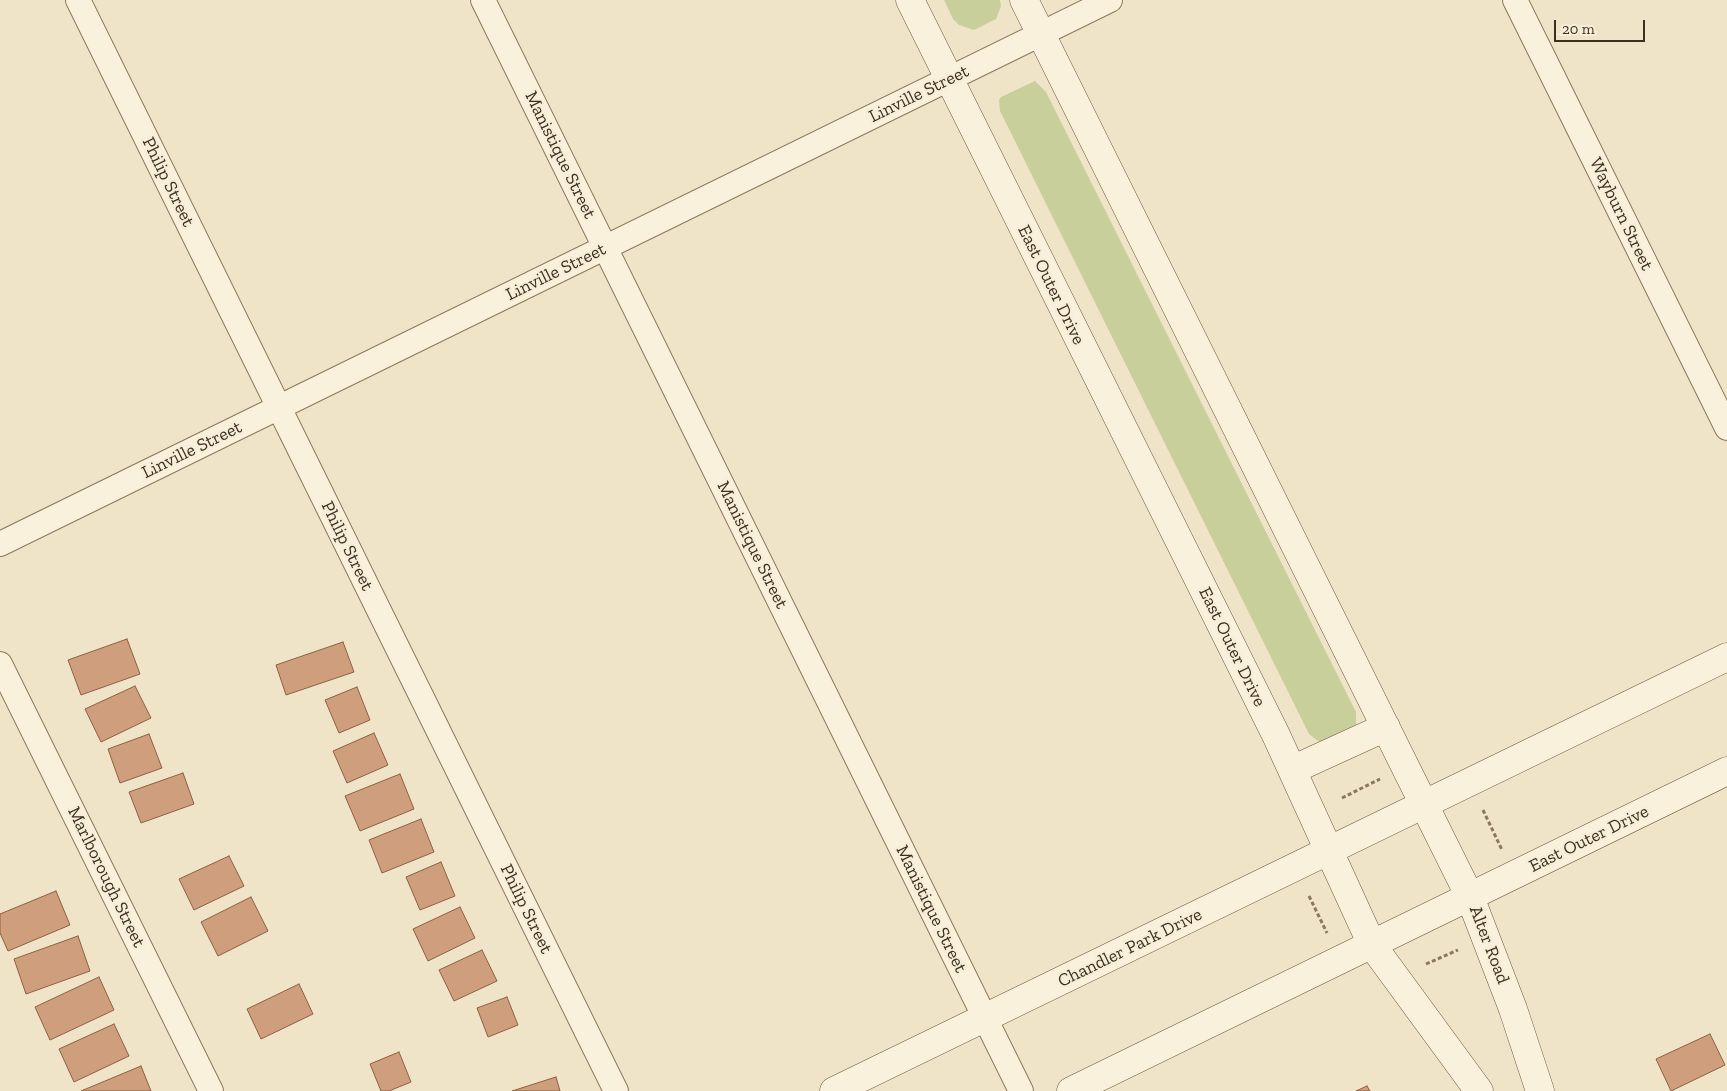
<!DOCTYPE html>
<style>
body{margin:0}
#map{position:relative;width:1727px;height:1091px;overflow:hidden;background:#f0e4c8;font-family:"Zilla Slab",serif}
canvas{display:block}
.scale{position:absolute;left:1554px;top:20px;width:91px;height:22px;box-sizing:border-box;border:2px solid #3d2e20;border-top:0;padding-left:6px;font-size:15px;line-height:18px;white-space:nowrap;color:#3d2e20;-webkit-text-stroke:4px #f7eed8;paint-order:stroke}
</style>
<div id="map">
<canvas width="1727" height="1091"></canvas>
<div class="scale">20 m</div>
</div>
<script>
const c = document.querySelector('canvas').getContext('2d');
c.lineJoin = 'round';
function fill(path, color) {
  c.fillStyle = color;
  c.fill(path, 'evenodd');
}
function shape(rows) {
  const path = new Path2D();
  for (const r of rows) {
    path.moveTo(r[0], r[1]);
    for (let i = 2; i < r.length; i += 2) path.lineTo(r[i], r[i + 1]);
  }
  return path;
}
function trace(path, color, width, dash) {
  c.strokeStyle = color;
  c.lineWidth = width;
  c.lineCap = dash ? 'butt' : 'round';
  c.setLineDash(dash || []);
  c.stroke(path);
}
function write(font, color, halo, rows, align = 'center') {
  c.font = font + ' "Zilla Slab",serif';
  c.lineWidth = 5;
  c.setLineDash([]);
  c.textBaseline = 'middle';
  c.strokeStyle = halo;
  c.fillStyle = color;
  for (const [text, x, y, turn = 0] of rows) {
    c.save();
    c.translate(x, y);
    c.rotate((+turn || 0) * Math.PI / 180);
    c.textAlign = isNaN(turn) ? turn : align;
    if (halo) c.strokeText(text, 0, 0);
    c.fillText(text, 0, 0);
    c.restore();
  }
}
fill(shape([
 [944,0,1000,0,1001,6,996,19,974,30,959,25,953,19],
 [1035,81,1046,92,1356,712,1356,728,1322,744,1309,734,1000,111,999,100,1001,97]
]), '#c9cf9b');
const building = shape([
 [127,639,140,674,81,695,68,660,127,639],
 [343,642,354,672,286,695,276,665,343,642],
 [135,686,151,718,101,742,85,709,135,686],
 [357,687,370,720,339,733,325,700,357,687],
 [374,733,388,765,347,783,333,751,374,733],
 [149,734,162,768,120,783,108,749,149,734],
 [183,773,194,804,141,823,129,792,183,773],
 [400,774,414,809,360,831,345,796,400,774],
 [421,819,434,852,382,873,369,840,421,819],
 [229,856,244,886,194,910,179,879,229,856],
 [441,862,455,896,420,910,406,877,441,862],
 [56,891,70,925,8,951,0,933,0,914,56,891],
 [251,897,268,931,218,956,201,922,251,897],
 [460,907,475,938,428,961,413,929,460,907],
 [78,936,90,971,26,994,14,959,78,936],
 [482,950,497,981,454,1001,439,970,482,950],
 [99,977,114,1010,50,1040,35,1007,99,977],
 [299,984,313,1014,261,1039,247,1009,299,984],
 [507,997,518,1025,488,1037,477,1008,507,997],
 [114,1024,129,1056,74,1082,59,1049,114,1024],
 [1710,1034,1725,1065,1671,1091,1656,1059,1710,1034],
 [399,1052,411,1082,389,1091,381,1091,370,1064,399,1052],
 [141,1066,151,1091,81,1091,141,1066],
 [556,1077,560,1091,512,1091,556,1077],
 [1367,1086,1370,1091,1356,1091,1367,1086]
]);
fill(building, '#cf9f7d');
trace(building, '#8d5f41', 1);
const street = shape([
 [78,0,616,1091],
 [483,0,1021,1091],
 [1515,0,1727,428],
 [0,544,1110,0],
 [0,664,211,1091]
]);
const secondary = shape([
 [910,0,1276,735,1372,945,1479,1091],
 [1024,0,1470,897,1513,1009,1540,1091],
 [1292,770,1386,727],
 [834,1091,1727,657],
 [1071,1091,1727,771]
]);
trace(street, '#8d765c', 26);
trace(secondary, '#6f573f', 29);
trace(shape([
 [1342,798,1380,779],
 [1483,810,1502,850],
 [1309,896,1327,933],
 [1426,964,1458,950]
]), '#8d765c', 3, [4, 2.5]);
trace(street, '#faf1dc', 24);
trace(secondary, '#faf1dc', 28);
write('18px', '#3d2e20', '#f7eed8', [
 ["Linville Street",919,94,-26],
 ["Manistique Street",560,155,64],
 ["Philip Street",168,182,64],
 ["Wayburn Street",1621,214,64],
 ["Linville Street",556,272,-26],
 ["East Outer Drive",1051,285,64],
 ["Linville Street",192,450,-26],
 ["Manistique Street",752,545,64],
 ["Philip Street",347,546,64],
 ["East Outer Drive",1232,647,64],
 ["East Outer Drive",1589,839,-26],
 ["Marlborough Street",106,877,64],
 ["Philip Street",526,909,64],
 ["Manistique Street",931,909,64],
 ["Alter Road",1489,945,69],
 ["Chandler Park Drive",1130,948,-26]
]);
</script>
